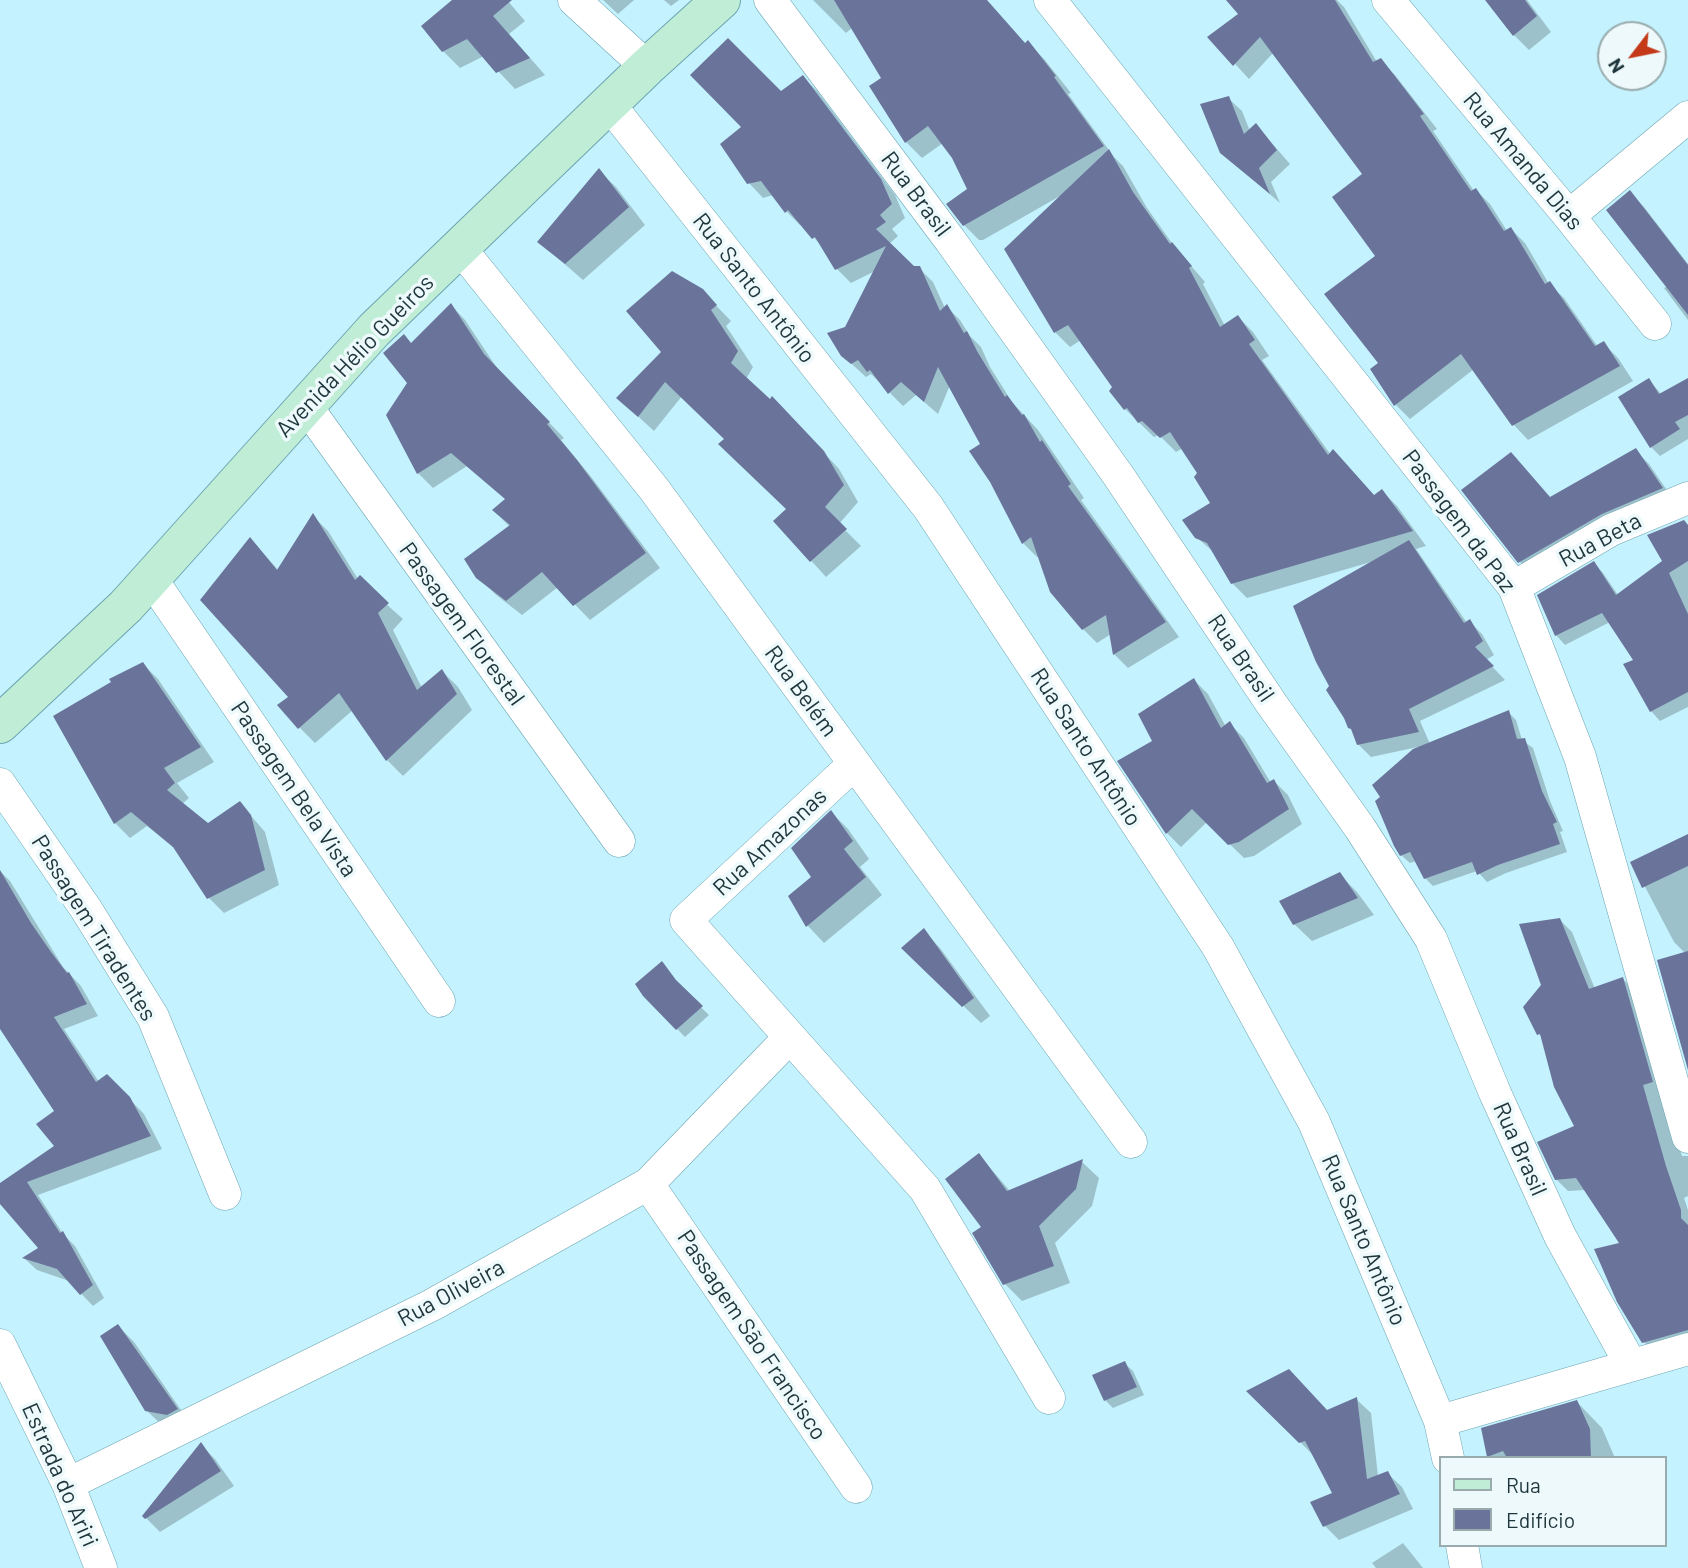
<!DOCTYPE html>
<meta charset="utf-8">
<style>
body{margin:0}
#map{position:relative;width:1688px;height:1568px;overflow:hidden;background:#c4f2fe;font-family:Barlow,sans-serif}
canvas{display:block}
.legend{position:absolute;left:1439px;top:1456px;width:228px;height:91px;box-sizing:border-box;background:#edf9fb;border:2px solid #9aabae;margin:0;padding:9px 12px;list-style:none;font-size:21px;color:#1e353b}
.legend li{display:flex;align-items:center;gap:14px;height:35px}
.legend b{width:35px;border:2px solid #9aabae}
.north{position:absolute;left:1597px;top:21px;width:70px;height:70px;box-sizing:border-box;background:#edf9fb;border:2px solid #9aabae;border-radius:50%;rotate:238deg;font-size:19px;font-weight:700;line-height:28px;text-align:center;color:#1e353b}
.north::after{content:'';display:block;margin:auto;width:24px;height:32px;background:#c43a19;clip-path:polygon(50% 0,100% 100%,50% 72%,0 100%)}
</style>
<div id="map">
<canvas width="1688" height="1568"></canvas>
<ul class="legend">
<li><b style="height:9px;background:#bfedd5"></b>Rua</li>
<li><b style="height:19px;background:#6a749b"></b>Edifício</li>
</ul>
<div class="north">N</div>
</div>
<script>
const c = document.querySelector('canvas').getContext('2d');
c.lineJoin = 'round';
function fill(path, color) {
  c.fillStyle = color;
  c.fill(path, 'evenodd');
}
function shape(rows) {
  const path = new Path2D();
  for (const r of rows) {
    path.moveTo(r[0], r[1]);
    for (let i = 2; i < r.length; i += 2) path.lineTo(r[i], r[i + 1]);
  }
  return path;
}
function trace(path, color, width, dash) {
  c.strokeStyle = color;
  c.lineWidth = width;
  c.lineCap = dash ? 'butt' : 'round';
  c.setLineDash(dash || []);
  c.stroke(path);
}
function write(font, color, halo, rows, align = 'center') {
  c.font = font + ' Barlow,sans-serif';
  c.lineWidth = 7;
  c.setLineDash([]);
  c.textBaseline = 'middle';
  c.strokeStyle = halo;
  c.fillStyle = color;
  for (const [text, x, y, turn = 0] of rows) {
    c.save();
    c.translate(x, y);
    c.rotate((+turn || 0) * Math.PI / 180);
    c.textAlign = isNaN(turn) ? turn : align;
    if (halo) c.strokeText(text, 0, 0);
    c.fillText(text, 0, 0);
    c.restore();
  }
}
fill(shape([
 [455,0,507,0,525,21,509,34,545,75,515,89,484,56,460,68,443,51],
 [603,0,634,0,618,14],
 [664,0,679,0,671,6],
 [813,0,986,0,1026,45,1028,43,1044,59,1071,93,1068,94,1114,157,1123,166,1147,208,1174,246,1205,282,1203,284,1225,326,1238,317,1253,332,1269,356,1262,360,1331,455,1374,496,1382,491,1397,506,1426,546,1416,549,1467,623,1469,621,1482,634,1494,655,1486,660,1505,680,1420,721,1430,744,1508,712,1516,720,1522,740,1533,748,1550,801,1563,831,1560,832,1567,852,1506,873,1487,882,1477,871,1433,886,1425,878,1416,861,1410,863,1401,855,1418,747,1371,757,1358,744,1371,562,1247,598,1232,583,1216,554,1196,537,1212,504,1199,473,1183,448,1176,452,1159,435,1154,437,1125,409,1114,388,1081,340,1070,347,1055,332,1060,196,983,240,979,240,962,223,969,190,954,158,943,143,922,158,906,142,871,87,883,78,852,28,846,33],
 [1228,0,1337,0,1344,7,1377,62,1380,60,1395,75,1437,129,1433,131,1474,191,1476,190,1490,204,1507,231,1511,229,1525,243,1549,284,1564,298,1598,347,1603,343,1618,358,1633,381,1528,440,1514,425,1474,369,1410,419,1396,405,1372,369,1380,364,1377,256,1365,175,1274,52,1249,79,1210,37,1241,15],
 [1487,0,1527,0,1551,32,1529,50,1514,35],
 [803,77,817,91,895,195,905,218,892,229,898,236,889,244,914,268,919,268,933,282,945,308,947,307,960,320,970,336,981,347,990,367,1012,402,1038,430,1084,498,1081,500,1179,637,1128,668,1114,654,1111,634,1097,643,1083,629,1039,556,1037,557,1023,543,992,481,982,444,950,385,938,414,916,395,903,406,871,374,866,377,842,355,846,328,875,271,851,283,837,269,825,250,802,224,800,225,786,211,773,195,763,198,749,183,781,94],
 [1228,98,1242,111,1250,131,1256,125,1290,164,1271,182,1280,203,1222,153],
 [599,171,616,187,645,225,583,280,539,242],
 [1630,193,1644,207,1688,264,1688,320,1664,288,1668,286],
 [702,291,731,321,726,326,753,367,746,379,788,414,839,469,858,502,839,524,861,546,826,577,775,521,788,509,726,439,682,396,654,431,618,398,663,352],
 [451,305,465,320,499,371,564,438,561,440,592,478,660,568,590,620,558,587,522,615,495,594,479,578,510,527,494,511,507,500,467,466,433,488,418,473,409,383,412,344],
 [1649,380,1662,395,1688,380,1688,439,1660,456,1651,447],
 [1636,451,1649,464,1675,502,1533,575,1520,562,1551,498],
 [313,516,328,531,358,579,403,619,393,630,422,688,442,671,458,687,472,710,403,776,387,760,353,710,315,743,300,728,251,539,279,571],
 [1688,526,1688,707,1660,721,1651,711,1625,665,1636,660,1610,622,1565,645,1556,635,1594,563,1603,573,1618,595,1665,561],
 [143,664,158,679,214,762,177,783,189,798,182,804,208,826,240,803,265,832,279,885,224,913,209,898,178,851,147,826,130,838,115,823,56,717],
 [1194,680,1208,694,1226,727,1230,724,1244,738,1271,783,1274,781,1288,795,1302,824,1254,856,1244,858,1207,822,1181,847,1167,833,1120,762,1155,742],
 [831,812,848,829,869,859,860,867,882,895,824,943,808,926,790,897,814,877],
 [1688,835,1688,1064,1686,954,1674,942,1632,862],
 [0,871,10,881,63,967,81,986,98,1016,64,1029,99,1082,107,1076,144,1114,162,1149,38,1195,63,1234,75,1246,104,1298,93,1306,69,1281,37,1270,25,1259,41,1248,0,1202,0,1185,57,1147,56,1112,0,1026],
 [1340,875,1357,892,1374,915,1312,941,1294,924],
 [1560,920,1572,932,1595,989,1623,979,1635,991,1682,1156,1688,1156,1688,1196,1684,1198,1688,1210,1688,1346,1656,1354,1644,1342,1622,1244,1586,1190,1568,1191,1556,1179,1576,1127,1543,1038,1539,1034,1543,985],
 [924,931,940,948,990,1016,981,1023,904,948],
 [662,963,683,990,709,1015,685,1037,644,995],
 [979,1155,1010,1191,1082,1162,1099,1178,1092,1206,1055,1243,1070,1283,1022,1301,1005,1284,984,1227],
 [118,1326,134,1342,192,1426,163,1426,146,1410],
 [1124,1363,1133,1371,1144,1395,1113,1408,1105,1400],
 [1249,1391,1327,1411,1356,1399,1371,1413,1378,1476,1387,1473,1402,1487,1413,1509,1339,1540,1325,1526,1335,1494,1315,1457],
 [1577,1402,1602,1428,1615,1458,1489,1456,1483,1429],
 [201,1445,215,1459,234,1486,160,1532,144,1516],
 [1403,1543,1423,1568,1376,1568,1372,1563]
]), '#0003');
fill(shape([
 [452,0,512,0,493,16,530,58,496,73,467,39,442,52,421,26],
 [834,0,987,0,1025,43,1028,40,1056,76,1054,77,1104,146,963,226,946,204,967,189,952,158,928,126,905,143,869,86,881,78],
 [1226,0,1335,0,1373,62,1381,58,1424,114,1420,116,1471,191,1476,188,1504,231,1511,227,1545,284,1550,281,1595,346,1604,341,1620,366,1512,426,1461,354,1394,406,1370,369,1378,363,1324,294,1375,256,1332,197,1362,174,1260,37,1233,66,1207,37,1238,14],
 [1485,0,1525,0,1537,16,1513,36],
 [728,38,781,91,803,75,881,179,892,204,880,215,886,222,876,229,914,266,920,266,940,311,947,304,964,333,967,331,977,351,1005,397,1007,395,1022,415,1024,414,1040,442,1042,440,1071,484,1068,486,1166,622,1113,655,1106,615,1082,630,1050,592,1031,537,1022,544,990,482,969,451,980,444,938,367,924,402,901,382,888,394,870,370,867,372,858,360,851,364,841,356,827,333,845,327,886,246,835,270,815,237,812,239,788,210,785,213,761,181,747,184,720,144,741,127,690,75],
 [1229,96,1244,134,1256,123,1277,150,1259,168,1270,194,1220,153,1200,104],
 [1109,149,1133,192,1170,244,1172,242,1192,266,1189,268,1220,327,1238,315,1255,340,1249,344,1328,455,1333,449,1374,495,1382,489,1413,531,1231,584,1207,543,1195,538,1182,520,1210,503,1194,477,1197,473,1170,432,1160,438,1142,421,1138,423,1127,408,1124,410,1109,391,1112,387,1068,325,1054,333,1004,249],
 [599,168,629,207,565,264,537,242],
 [1630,190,1688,265,1688,315,1606,210],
 [672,271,703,289,717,305,711,310,738,351,731,363,770,399,772,396,824,451,844,485,825,507,847,529,810,562,773,521,786,509,718,444,724,439,665,382,638,417,616,398,661,352,626,311],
 [451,303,484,354,550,422,547,424,577,460,646,553,573,606,542,572,506,601,476,578,464,559,510,525,492,510,505,499,451,453,417,474,386,415,407,383,383,353,404,334,411,343],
 [1649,378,1659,394,1688,378,1688,415,1675,422,1680,429,1650,448,1618,397],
 [1636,448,1663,488,1602,514,1518,563,1461,490,1511,452,1550,497],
 [313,513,355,580,360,575,389,603,378,613,417,690,442,669,457,694,386,761,339,693,298,729,277,705,288,697,200,600,250,537,277,570],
 [1684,520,1688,525,1688,561,1669,573,1688,614,1688,692,1650,712,1623,664,1633,660,1602,613,1555,636,1537,595,1594,561,1616,595,1662,561,1647,535],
 [1409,540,1464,623,1470,619,1483,641,1475,647,1494,666,1409,709,1419,732,1357,745,1351,729,1348,728,1344,718,1326,690,1329,686,1316,662,1293,606],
 [143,662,201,747,164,768,175,783,167,790,208,823,240,801,251,815,265,870,207,899,173,847,131,812,114,824,53,716,111,682,109,679],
 [1194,678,1221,728,1230,721,1267,783,1274,779,1289,809,1239,842,1228,845,1192,809,1166,834,1117,761,1152,741,1138,714],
 [1509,710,1517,739,1525,738,1542,791,1557,822,1553,824,1560,844,1498,865,1477,875,1472,862,1424,879,1410,852,1400,856,1394,846,1375,801,1380,797,1372,785,1413,749],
 [831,810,853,841,844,849,866,877,806,927,788,896,811,877,791,848],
 [1688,834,1688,866,1642,888,1630,862],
 [0,870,31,923,51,952,67,973,69,972,87,1004,54,1017,96,1082,107,1074,130,1097,151,1136,27,1182,60,1233,63,1231,93,1285,80,1295,57,1269,22,1258,38,1248,0,1204,0,1183,54,1146,36,1124,54,1111,0,1029],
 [1340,872,1358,898,1293,925,1279,901],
 [1560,918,1589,989,1623,977,1653,1082,1643,1085,1666,1166,1681,1210,1681,1218,1688,1225,1688,1330,1642,1343,1617,1302,1594,1249,1619,1243,1576,1178,1555,1180,1537,1142,1574,1126,1554,1087,1540,1034,1537,1035,1523,1007,1541,985,1519,924],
 [924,928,974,998,962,1007,901,948],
 [1688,951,1688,1070,1657,960],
 [662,961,676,980,703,1006,676,1030,643,996,635,984],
 [979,1153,1007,1191,1083,1159,1076,1189,1039,1226,1054,1266,1003,1285,972,1233,981,1227,945,1179],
 [118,1324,178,1409,167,1415,145,1411,100,1336],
 [1125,1361,1137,1387,1104,1401,1092,1375],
 [1289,1369,1327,1410,1357,1397,1367,1479,1388,1471,1400,1494,1323,1527,1310,1502,1332,1493,1305,1441,1299,1443,1246,1391],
 [1577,1400,1590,1429,1591,1458,1507,1458,1503,1451,1487,1457,1481,1428],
 [201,1442,221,1471,145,1519,142,1516]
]), '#6a749b');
const minor = shape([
 [574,0,647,67],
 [770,0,950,240,1118,475,1271,703,1360,828,1431,939,1495,1093,1560,1236,1631,1365],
 [1050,0,1514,587,1580,757,1688,1137],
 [1388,0,1569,216,1655,324],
 [609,104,928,507,1218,947,1314,1122,1440,1421,1448,1458],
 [1569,216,1688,117],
 [460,248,654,489,1131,1142],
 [306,406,619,841],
 [150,577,439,1001],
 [1514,587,1611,530,1688,498],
 [854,764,686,920,925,1189,1049,1398],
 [0,784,86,909,153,1017,225,1194],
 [648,1184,856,1487],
 [0,1345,68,1484,101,1568],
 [1440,1421,1688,1349],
 [68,1484,432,1305,648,1184,790,1037],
 [1462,1545,1466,1568]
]);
const secondary = shape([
 [0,724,126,606,374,330,647,67,721,0]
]);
trace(minor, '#6ca5b2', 33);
trace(secondary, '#6ca5b2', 40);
trace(minor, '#fff', 32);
trace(secondary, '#bfedd5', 38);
write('23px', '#1e353b', '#edf9fb', [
 ["Rua Amanda Dias",1523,161,50],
 ["Rua Brasil",916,194,53],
 ["Rua Santo Antônio",754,288,52],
 ["Avenida Hélio Gueiros",355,356,-46],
 ["Passagem da Paz",1459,521,53],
 ["Rua Beta",1600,540,-28],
 ["Passagem Florestal",462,624,54],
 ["Rua Brasil",1241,658,56],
 ["Rua Belém",801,691,54],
 ["Rua Santo Antônio",1086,747,57],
 ["Passagem Bela Vista",294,789,56],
 ["Rua Amazonas",770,842,-43],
 ["Passagem Tiradentes",94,928,58],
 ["Rua Brasil",1520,1149,66],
 ["Rua Santo Antônio",1364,1240,67],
 ["Rua Oliveira",451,1293,-28],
 ["Passagem São Francisco",752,1335,56],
 ["Estrada do Ariri",60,1475,66]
]);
</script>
